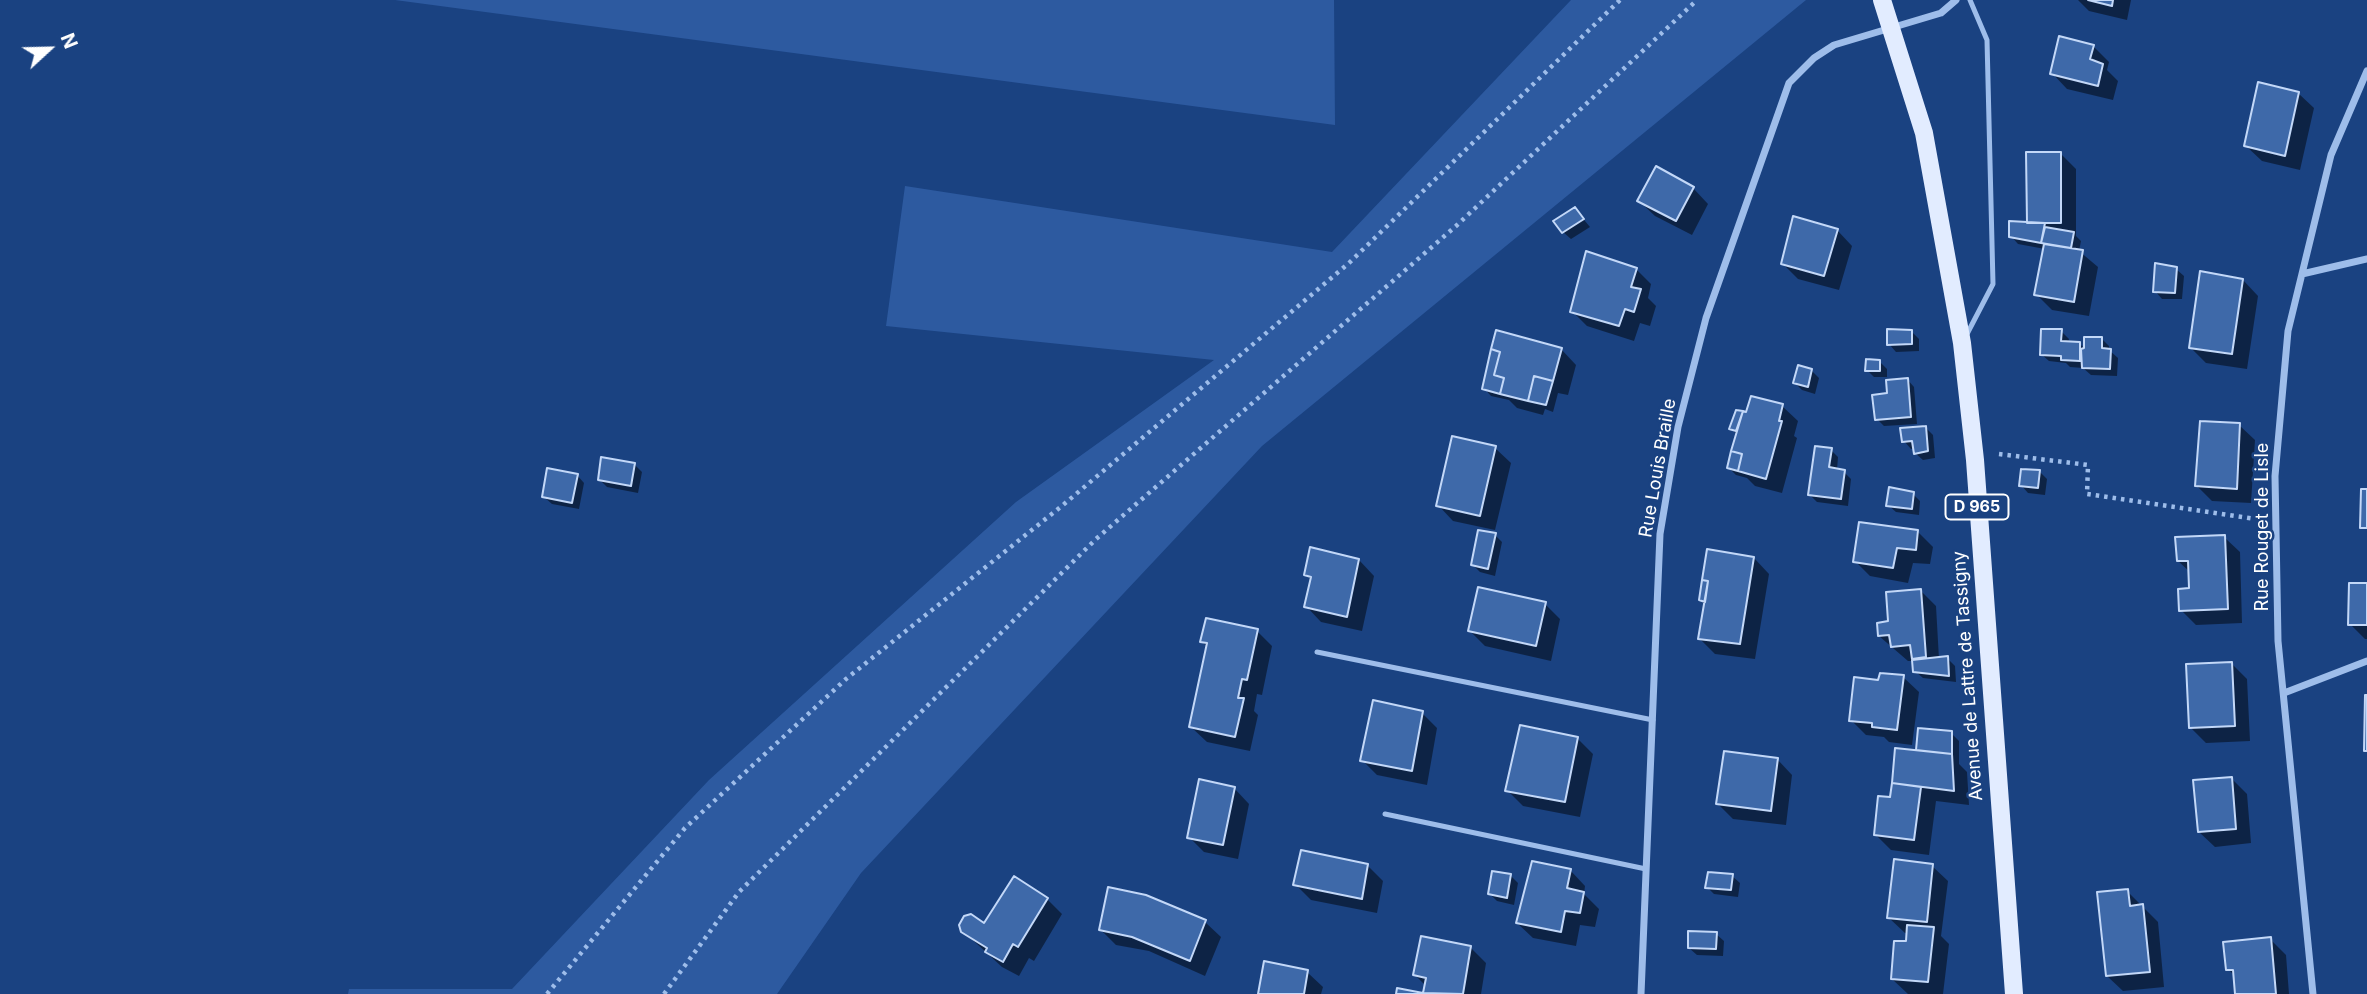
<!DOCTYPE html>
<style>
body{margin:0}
#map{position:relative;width:2367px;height:994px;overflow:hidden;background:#1a4281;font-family:Inter,sans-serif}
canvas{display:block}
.north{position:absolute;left:14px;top:14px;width:70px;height:70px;-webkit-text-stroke:5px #1a4281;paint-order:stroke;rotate:68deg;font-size:19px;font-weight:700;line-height:28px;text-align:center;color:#fff}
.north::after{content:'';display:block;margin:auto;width:24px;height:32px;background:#fff;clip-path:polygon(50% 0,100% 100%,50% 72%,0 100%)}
</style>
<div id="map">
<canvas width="2367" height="994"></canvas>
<div class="north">N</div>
</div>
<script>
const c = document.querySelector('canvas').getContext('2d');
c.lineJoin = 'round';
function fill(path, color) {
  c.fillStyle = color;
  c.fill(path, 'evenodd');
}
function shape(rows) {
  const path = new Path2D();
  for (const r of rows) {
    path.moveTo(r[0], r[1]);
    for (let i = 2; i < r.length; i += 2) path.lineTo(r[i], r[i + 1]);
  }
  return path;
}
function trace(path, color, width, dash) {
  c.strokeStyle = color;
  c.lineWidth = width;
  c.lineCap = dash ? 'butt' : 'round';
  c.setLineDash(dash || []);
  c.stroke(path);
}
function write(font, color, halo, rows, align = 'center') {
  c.font = font + ' Inter,sans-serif';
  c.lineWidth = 5;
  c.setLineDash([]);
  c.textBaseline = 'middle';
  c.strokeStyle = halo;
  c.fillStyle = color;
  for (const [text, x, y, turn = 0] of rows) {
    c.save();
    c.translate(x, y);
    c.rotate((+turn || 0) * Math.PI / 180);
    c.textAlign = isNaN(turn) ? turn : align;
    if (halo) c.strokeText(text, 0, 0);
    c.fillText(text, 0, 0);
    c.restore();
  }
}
fill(shape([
 [395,0,1334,0,1335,125],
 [1571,0,1806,0,1262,446,861,873,777,994,348,994,349,989,512,989,709,780,1016,502,1214,360,886,326,905,186,1332,252]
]), '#2d5aa0');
fill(shape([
 [2078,0,2131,0,2127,20,2089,11],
 [2093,46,2109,62,2107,70,2118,81,2113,100,2067,89,2052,73],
 [2298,93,2314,108,2300,170,2262,161,2246,146],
 [2061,154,2076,169,2076,236,2081,241,2079,251,2098,267,2089,316,2052,310,2036,294,2045,249,2018,244,2011,236,2028,224],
 [1693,188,1708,204,1692,235,1655,216,1639,201],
 [1575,209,1590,227,1571,239,1563,232],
 [1837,230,1852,246,1839,290,1798,279,1782,263],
 [1636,269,1651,284,1648,298,1656,306,1650,326,1640,323,1634,341,1587,326,1572,311],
 [2176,269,2184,276,2182,299,2162,299,2155,291],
 [2243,280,2258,296,2247,369,2206,363,2191,348],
 [1911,331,1919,339,1919,351,1896,352,1889,344],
 [2061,331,2069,339,2068,343,2080,344,2086,350,2102,339,2109,346,2109,350,2118,358,2117,376,2091,375,2083,368,2070,367,2066,363,2049,361,2041,354],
 [1561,349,1576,365,1568,395,1558,393,1553,412,1545,409,1543,415,1517,408,1509,400,1491,396,1484,388],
 [1880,362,1887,369,1887,377,1874,377,1867,370],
 [1812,371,1819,378,1815,394,1802,390,1795,383],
 [1907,379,1914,387,1917,424,1884,426,1877,419,1889,394],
 [1782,406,1798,421,1794,436,1797,438,1782,493,1755,486,1747,478,1736,475,1729,468,1738,435,1731,429,1737,412,1747,414],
 [2239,425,2255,440,2251,503,2212,501,2197,486],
 [1925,427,1933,435,1935,458,1923,460,1915,453,1915,448,1911,449,1904,441],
 [1495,448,1511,463,1495,530,1453,521,1438,505],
 [1831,450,1838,457,1837,470,1844,472,1851,479,1848,506,1817,502,1810,495],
 [635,465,642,472,638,493,607,487,599,479],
 [2040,472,2047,479,2045,495,2028,493,2021,485],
 [577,475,584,483,579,509,552,504,544,497],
 [1913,494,1920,501,1919,515,1896,512,1888,505],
 [1917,531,1933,547,1930,564,1913,563,1908,583,1870,576,1855,561],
 [1495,535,1502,542,1495,576,1480,572,1473,565],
 [2224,537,2240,552,2242,623,2196,625,2181,610,2191,590,2190,572,2178,561],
 [1754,558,1769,574,1755,659,1715,654,1700,639,1706,605,1700,600],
 [1359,560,1374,576,1362,631,1321,622,1306,606,1312,581,1306,574],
 [2367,584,2367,639,2365,639,2350,624],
 [1921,591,1936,606,1939,659,1947,658,1955,666,1956,682,1923,678,1915,671,1914,661,1908,661,1879,636],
 [1545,604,1560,619,1551,661,1485,646,1470,631],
 [1257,631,1272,646,1262,695,1257,694,1254,711,1258,715,1250,751,1207,742,1191,727,1208,647,1202,642],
 [2232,664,2247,679,2250,741,2206,743,2191,728],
 [1903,677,1919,692,1912,745,1889,742,1884,737,1866,735,1851,720,1879,682],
 [1422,713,1437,728,1427,785,1377,775,1362,760],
 [1951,733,1959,741,1959,764,1967,772,1969,805,1936,801,1929,855,1891,850,1876,835,1891,799,1897,750,1921,753,1917,750],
 [1578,739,1593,754,1580,817,1523,806,1507,790],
 [1777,759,1792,775,1786,825,1733,819,1718,804],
 [2231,778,2247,794,2251,843,2215,847,2199,832],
 [1234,788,1249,804,1238,859,1204,852,1189,837],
 [1367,865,1383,881,1377,913,1311,900,1295,884],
 [1932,866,1948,881,1941,936,1949,944,1943,994,1908,994,1892,979,1907,943,1908,933,1905,933,1889,918],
 [1570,870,1585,886,1584,894,1599,909,1595,927,1580,925,1576,946,1533,938,1517,923],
 [1511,876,1518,883,1514,905,1497,901,1490,894],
 [1732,876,1740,883,1738,897,1714,894,1707,887],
 [2127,891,2158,922,2164,987,2123,991,2107,976],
 [1146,896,1205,922,1221,937,1205,976,1149,951,1116,945,1101,930],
 [1047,899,1062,914,1034,961,1029,958,1019,976,1002,967,963,931,985,925],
 [1716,934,1724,941,1723,956,1697,955,1689,948],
 [2270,939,2286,955,2289,994,2237,994,2235,976,2228,969],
 [1471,948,1486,963,1481,994,1425,994,1426,986,1415,975],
 [1307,972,1323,987,1321,994,1259,994]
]), '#0007');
const building = shape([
 [2088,0,2113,0,2112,6,2088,0],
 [2059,36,2094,45,2090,59,2103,64,2098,86,2050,74,2059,36],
 [2258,82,2299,92,2285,156,2244,146,2258,82],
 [2026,152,2061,152,2061,223,2027,223,2026,152],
 [1656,166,1694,187,1676,221,1637,201,1656,166],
 [1575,207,1584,219,1562,233,1553,221,1575,207],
 [1793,216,1838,229,1824,276,1781,264,1793,216],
 [2009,221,2045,223,2041,243,2009,237,2009,221],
 [2045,227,2074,232,2071,248,2041,243,2045,227],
 [2044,244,2083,250,2074,302,2034,295,2044,244],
 [1586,251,1637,268,1631,287,1641,289,1634,312,1625,309,1619,326,1570,312,1586,251],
 [2155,263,2177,267,2175,293,2153,292,2155,263],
 [2200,271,2243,279,2232,354,2189,348,2200,271],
 [1887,329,1912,330,1912,344,1887,345,1887,329],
 [2041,329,2062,329,2061,341,2080,342,2080,361,2061,360,2061,356,2040,355,2041,329],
 [1496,330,1562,348,1553,381,1534,376,1528,401,1500,394,1504,378,1494,375,1500,352,1491,349,1496,330],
 [2084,337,2102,337,2102,348,2111,349,2110,369,2082,368,2081,349,2084,348,2084,337],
 [1491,349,1500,352,1494,375,1504,378,1500,394,1482,389,1491,349],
 [1866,359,1880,360,1880,371,1865,371,1866,359],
 [1798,365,1812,369,1808,387,1793,383,1798,365],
 [1534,376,1553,381,1546,405,1528,401,1534,376],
 [1908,378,1911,417,1875,420,1872,395,1887,393,1886,380,1908,378],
 [1751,396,1783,404,1779,421,1782,421,1766,479,1738,471,1742,454,1731,451,1743,411,1746,412,1751,396],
 [1736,410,1743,411,1736,431,1729,429,1736,410],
 [2200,421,2240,423,2237,489,2195,486,2200,421],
 [1926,426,1928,451,1914,454,1912,441,1902,442,1900,428,1926,426],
 [1452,436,1496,446,1480,516,1436,506,1452,436],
 [1815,446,1832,448,1829,467,1845,470,1841,499,1808,495,1815,446],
 [1731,451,1742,454,1738,471,1727,468,1731,451],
 [601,457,635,463,631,486,598,480,601,457],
 [547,468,578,474,572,503,542,497,547,468],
 [2021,469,2040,470,2038,488,2019,486,2021,469],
 [1889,487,1914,492,1912,509,1886,506,1889,487],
 [2361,489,2367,489,2367,528,2360,528,2361,489],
 [1859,522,1918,530,1916,550,1897,548,1893,568,1853,562,1859,522],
 [1478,530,1496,533,1488,569,1471,565,1478,530],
 [2225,535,2228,609,2179,611,2178,589,2189,588,2188,561,2177,561,2175,537,2225,535],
 [1310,547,1359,559,1347,617,1304,607,1311,577,1304,575,1310,547],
 [1707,549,1754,557,1740,644,1698,639,1708,581,1702,580,1707,549],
 [1702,580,1708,581,1705,602,1699,600,1702,580],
 [2349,583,2367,583,2367,625,2348,625,2349,583],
 [1478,587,1546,602,1536,646,1468,631,1478,587],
 [1921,589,1926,657,1912,659,1910,645,1891,647,1889,635,1878,636,1877,623,1888,621,1886,592,1921,589],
 [1206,618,1258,629,1247,680,1242,679,1238,698,1244,698,1235,737,1189,727,1207,643,1200,642,1206,618],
 [1948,656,1949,676,1913,672,1912,660,1948,656],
 [2232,662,2235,726,2189,728,2186,664,2232,662],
 [1880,673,1904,675,1897,730,1872,727,1872,723,1849,721,1854,677,1878,680,1880,673],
 [2365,695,2367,695,2367,751,2364,751,2365,695],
 [1373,700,1423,711,1412,771,1360,761,1373,700],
 [1520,725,1578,737,1565,802,1505,791,1520,725],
 [1918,728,1952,731,1952,754,1916,750,1918,728],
 [1895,748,1952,754,1954,791,1892,783,1895,748],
 [1724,751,1778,758,1771,811,1716,804,1724,751],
 [2232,777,2236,829,2198,832,2193,780,2232,777],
 [1199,779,1235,787,1223,845,1187,838,1199,779],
 [1892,783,1921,787,1914,840,1874,835,1878,796,1890,797,1892,783],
 [1301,850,1368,864,1362,899,1293,885,1301,850],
 [1894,859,1933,864,1927,922,1887,918,1894,859],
 [1532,861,1571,869,1567,888,1584,892,1580,913,1565,911,1561,932,1516,923,1532,861],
 [1492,871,1511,874,1507,898,1488,894,1492,871],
 [1708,872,1733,874,1731,890,1705,888,1708,872],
 [1014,876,1048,898,1018,947,1013,944,1003,962,985,952,987,948,961,932,959,925,964,916,971,914,984,923,1014,876],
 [1108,887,1146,895,1206,920,1190,961,1132,937,1099,930,1108,887],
 [2128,889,2130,906,2143,904,2150,972,2106,976,2097,892,2128,889],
 [1907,925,1934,927,1928,982,1891,979,1894,941,1906,941,1907,925],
 [1688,931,1717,932,1716,949,1688,948,1688,931],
 [1421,936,1471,946,1463,994,1423,993,1426,978,1413,975,1421,936],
 [2271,937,2276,994,2235,994,2233,970,2226,970,2223,942,2271,937],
 [1264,961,1308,970,1304,994,1258,994,1264,961],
 [1397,988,1423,993,1427,994,1396,994,1397,988]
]);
fill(building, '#3e69a9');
trace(building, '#c3d8f8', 2);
trace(shape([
 [1999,454,2088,465,2087,494,2255,519],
 [547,994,685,828,846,679,1063,505,1349,263,1620,0],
 [664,994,739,892,1096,539,1456,226,1697,0]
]), '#9ebdea', 4.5, [3.5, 5]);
trace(shape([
 [1967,334,1993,284,1987,40,1970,0],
 [1317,652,1653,720],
 [1385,814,1646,869]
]), '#9ebdea', 5);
trace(shape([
 [2302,274,2367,259],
 [2284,693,2367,661],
 [1641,994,1660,534,1678,427,1706,318,1789,83,1814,58,1834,45,1941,13,1956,0],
 [2313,994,2278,641,2275,476,2288,331,2331,155,2367,71]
]), '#9ebdea', 7);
trace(shape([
 [1882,0,1924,133,1962,343,1975,460,2014,994]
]), '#e2ecff', 18);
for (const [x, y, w] of [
 [1977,507,63]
]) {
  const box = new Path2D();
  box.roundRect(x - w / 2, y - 12.5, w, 25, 5);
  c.fillStyle = '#1a4281';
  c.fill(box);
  trace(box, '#fff', 2);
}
write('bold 16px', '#fff', null, [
 ["D 965",1977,507]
]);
write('18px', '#fff', '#1a4281', [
 ["Rue Louis Braille",1658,468,-80],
 ["Rue Rouget de Lisle",2263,527,-90],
 ["Avenue de Lattre de Tassigny",1968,676,-94]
]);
</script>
